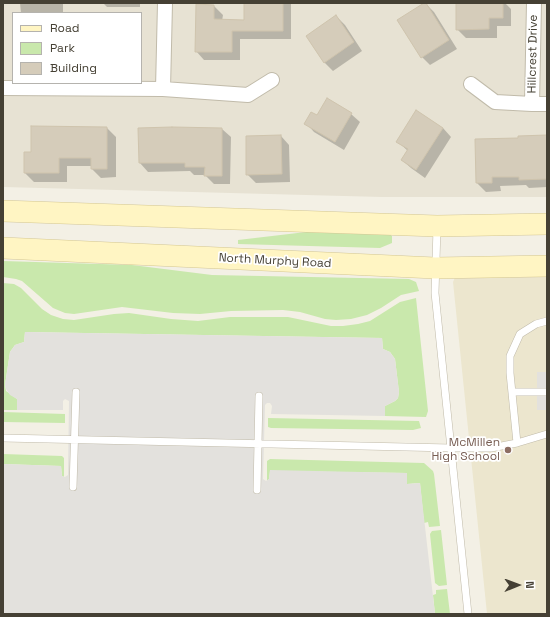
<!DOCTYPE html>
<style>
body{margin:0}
#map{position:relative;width:550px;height:617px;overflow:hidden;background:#f3f0e5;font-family:"Space Grotesk",sans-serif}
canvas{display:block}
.frame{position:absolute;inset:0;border:4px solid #454034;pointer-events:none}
.legend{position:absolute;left:12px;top:12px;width:130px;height:72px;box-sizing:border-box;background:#fff;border:1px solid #b5b3ae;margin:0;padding:5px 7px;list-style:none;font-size:12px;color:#454034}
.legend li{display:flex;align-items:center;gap:8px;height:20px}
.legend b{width:20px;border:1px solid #b5b3ae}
.north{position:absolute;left:498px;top:565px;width:40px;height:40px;-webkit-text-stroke:3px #fff;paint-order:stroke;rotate:89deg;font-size:11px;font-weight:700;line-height:16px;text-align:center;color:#454034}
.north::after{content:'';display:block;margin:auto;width:14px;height:18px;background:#454034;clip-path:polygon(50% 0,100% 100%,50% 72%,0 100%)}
</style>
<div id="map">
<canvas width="550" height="617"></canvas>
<div class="frame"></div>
<ul class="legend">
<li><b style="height:5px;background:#fff5c3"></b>Road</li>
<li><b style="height:11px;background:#c9e8ac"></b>Park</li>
<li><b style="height:11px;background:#d5ccba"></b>Building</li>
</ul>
<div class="north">N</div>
</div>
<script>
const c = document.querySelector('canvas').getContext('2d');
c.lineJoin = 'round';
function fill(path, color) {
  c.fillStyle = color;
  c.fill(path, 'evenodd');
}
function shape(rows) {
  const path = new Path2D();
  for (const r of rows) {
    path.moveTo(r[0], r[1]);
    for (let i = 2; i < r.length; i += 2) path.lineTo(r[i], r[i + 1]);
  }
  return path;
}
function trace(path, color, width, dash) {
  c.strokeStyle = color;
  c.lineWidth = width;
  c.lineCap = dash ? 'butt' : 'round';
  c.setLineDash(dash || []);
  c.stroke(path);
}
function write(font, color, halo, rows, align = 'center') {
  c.font = font + ' "Space Grotesk",sans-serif';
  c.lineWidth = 3.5;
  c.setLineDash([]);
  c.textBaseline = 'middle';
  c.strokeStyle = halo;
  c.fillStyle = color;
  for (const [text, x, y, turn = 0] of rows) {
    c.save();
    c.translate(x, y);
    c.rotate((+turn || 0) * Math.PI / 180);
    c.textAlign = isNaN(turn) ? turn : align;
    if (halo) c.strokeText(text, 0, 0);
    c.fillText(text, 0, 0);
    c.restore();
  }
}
fill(shape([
 [3,3,547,3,547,197,382,197,3,187],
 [13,13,141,13,141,83,13,83]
]), '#e7e2d3');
fill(shape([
 [547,271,547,614,487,614,453,282,456,275]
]), '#ece6ce');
fill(shape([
 [323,230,388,233,392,236,392,243,380,248,238,244,238,240],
 [3,261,132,265,212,275,409,279,416,282,419,291,401,295,381,308,367,315,351,319,336,320,325,319,300,312,283,310,231,311,200,314,173,313,122,307,74,314,65,313,53,308,22,281,16,279,3,277],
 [3,283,14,284,21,288,42,309,51,315,63,319,74,320,114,314,129,313,171,319,198,321,230,317,288,317,331,326,343,326,358,324,370,321,400,302,416,298,428,411,426,417,385,416,385,406,395,401,398,398,399,392,395,359,390,352,383,349,382,338,25,332,24,342,15,345,10,352,5,385,6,391,9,393,17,399,17,410,3,410],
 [3,412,65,414,65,423,3,422],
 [268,418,419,421,421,428,413,430,271,428,268,427],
 [3,454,62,456,64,458,64,477,62,476,61,466,3,464],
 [270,459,424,463,433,471,434,474,440,526,429,527,428,522,424,523,420,483,407,484,407,473,270,471,269,479,267,481,267,461],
 [441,530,447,585,439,586,435,583,430,534,432,531],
 [447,589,450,614,435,614,433,595,436,594,436,590]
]), '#c9e8ac');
fill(shape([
 [25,332,382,338,383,349,390,352,395,359,399,392,398,398,395,401,385,406,385,416,271,414,272,406,270,403,267,403,265,405,263,479,266,481,269,479,270,470,407,473,407,484,420,483,435,614,3,614,3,464,61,466,62,476,65,477,68,475,69,401,65,399,63,401,63,410,17,410,17,399,10,395,6,389,5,385,10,352,15,345,24,342],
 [537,372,547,372,547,410,537,410]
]), '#e3e1dd');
fill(shape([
 [20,3,63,3,63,13,21,13],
 [103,3,140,3,140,7,107,7],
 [245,3,290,3,291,4,291,39,240,39,240,60,204,60,196,51,214,6,223,15,222,21,245,21],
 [425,3,434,12,457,49,430,65,422,57],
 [457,3,505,3,511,9,511,26,497,26,497,38,466,38,457,29],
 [336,16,345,25,362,51,333,71,324,62],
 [351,114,360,122,344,150,314,132,306,123,317,117],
 [107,128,116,137,116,177,101,178,92,169,92,166,67,166,67,182,34,182,25,173,32,153],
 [443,128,451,137,425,178,411,168,402,160,408,151,397,141],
 [139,129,222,129,231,137,230,184,214,184,205,175,194,175,190,171,148,172,140,163],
 [281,136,289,145,290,182,256,183,247,174],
 [547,136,547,187,529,188,526,185,500,186,501,191,486,192,477,183,476,140,519,139]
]), '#0003');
const building = shape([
 [244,3,283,3,283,31,232,31,232,52,195,52,196,4,214,5,214,19,244,20,244,3],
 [424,3,426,3,449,40,421,58,397,20,424,3],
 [456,3,503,3,503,18,489,18,489,29,456,30,456,3],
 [336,15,354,42,324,63,306,36,336,15],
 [327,98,352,113,335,142,304,124,311,112,317,115,327,98],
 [416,110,443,128,416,170,401,160,408,149,396,142,416,110],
 [31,126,107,127,107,169,91,169,91,158,59,158,59,173,24,173,24,152,31,152,31,126],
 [172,127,222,128,222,176,204,176,205,167,185,167,185,163,139,163,138,128,172,127],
 [281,135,282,174,246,175,246,136,281,135],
 [547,135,547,179,519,180,519,177,492,177,492,183,476,183,475,139,518,138,518,136,547,135]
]);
fill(building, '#d5ccba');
trace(building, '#cfc4ad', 1);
const lane = shape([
 [437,228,435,293,468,614],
 [512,392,547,392],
 [3,438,451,448,491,448,517,443,510,373,510,356,520,334,536,324,547,321],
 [517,443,547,434],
 [73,487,76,392],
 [257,490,259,396]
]);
const street = shape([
 [471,84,495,102,532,104,547,104],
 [3,88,163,89,248,95,272,80],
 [163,89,165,3],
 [532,104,534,3]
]);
const secondary = shape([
 [3,211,437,226,547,224],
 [3,248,435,268,547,266]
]);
trace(lane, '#c1bbaa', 8);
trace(street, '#c1bbaa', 16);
trace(secondary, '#d4c794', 22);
trace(lane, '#fff', 7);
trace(street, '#fff', 14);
trace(secondary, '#fff5c3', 21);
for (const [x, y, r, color] of [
 [508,450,4,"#8d6e63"]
]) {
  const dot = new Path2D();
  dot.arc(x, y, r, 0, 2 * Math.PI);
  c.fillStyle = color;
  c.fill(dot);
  trace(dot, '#fff', 1.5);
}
write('12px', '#454034', '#fff', [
 ["Hillcrest Drive",533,54,-89],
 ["North Murphy Road",275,261,3]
]);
write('12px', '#785e54', '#fff', [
 ["McMillen",500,443],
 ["High School",500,457]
], 'right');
</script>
